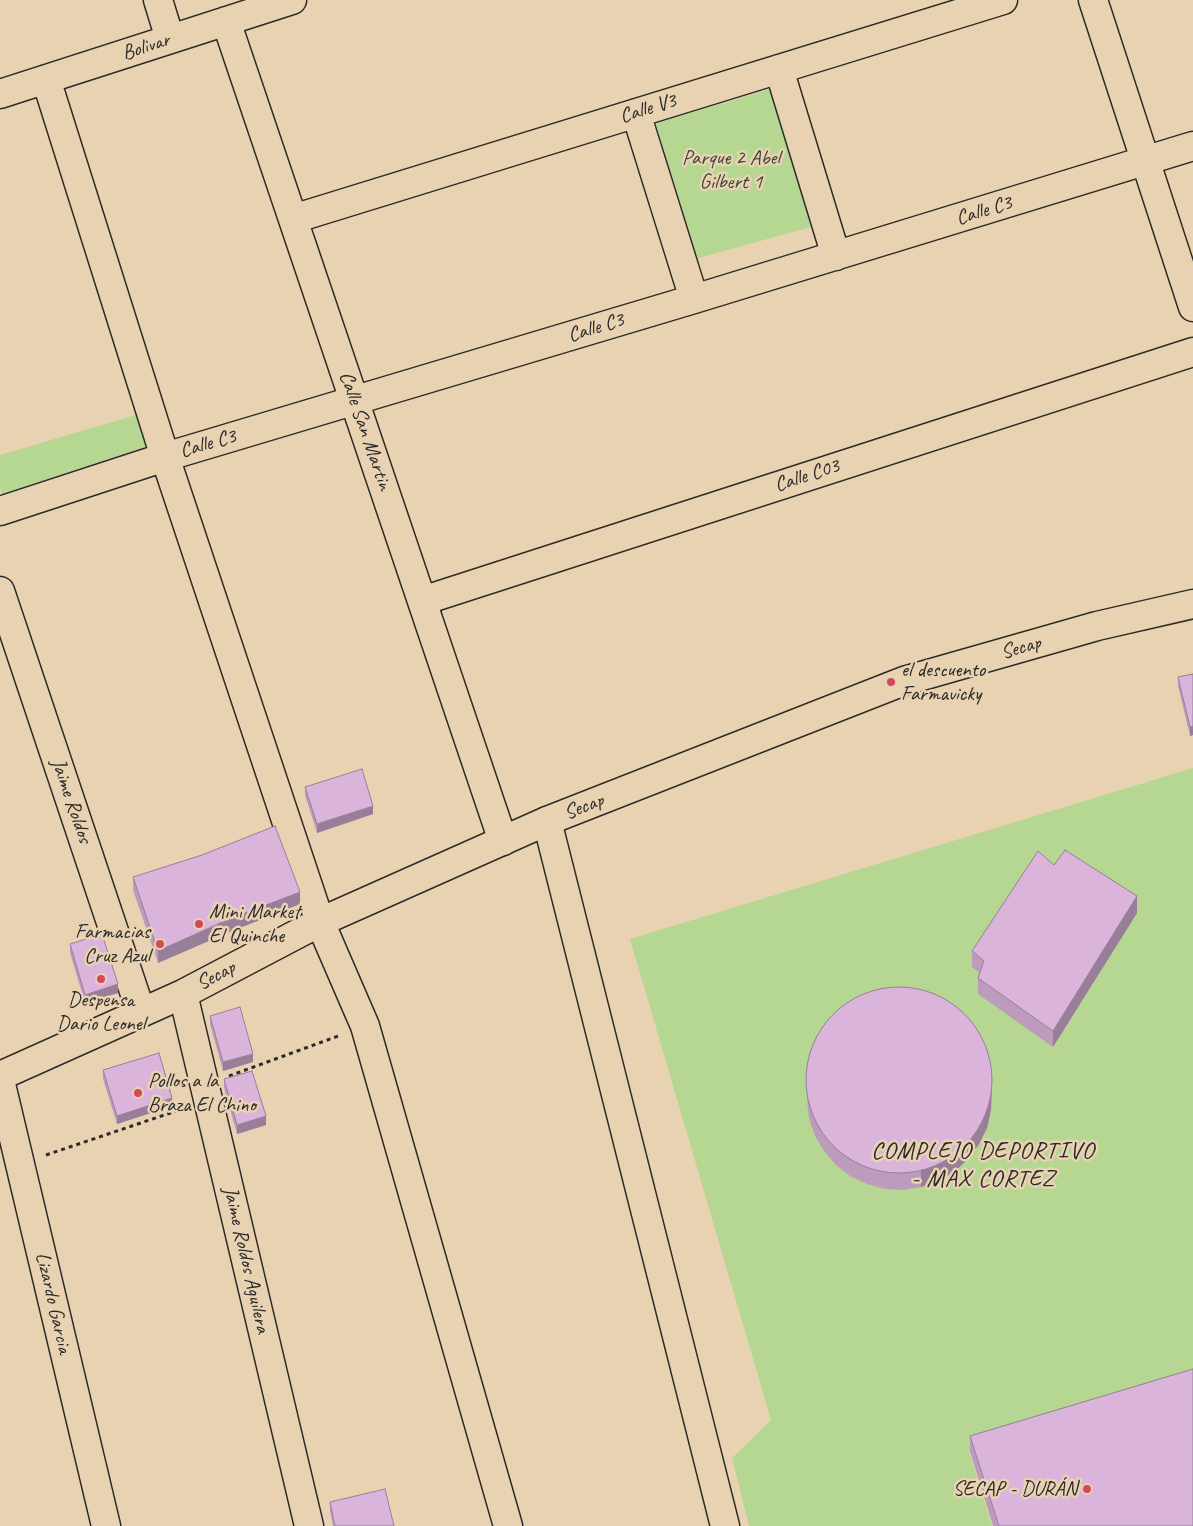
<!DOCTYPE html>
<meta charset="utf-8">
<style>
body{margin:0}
canvas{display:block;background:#e9d2b2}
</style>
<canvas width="1193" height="1526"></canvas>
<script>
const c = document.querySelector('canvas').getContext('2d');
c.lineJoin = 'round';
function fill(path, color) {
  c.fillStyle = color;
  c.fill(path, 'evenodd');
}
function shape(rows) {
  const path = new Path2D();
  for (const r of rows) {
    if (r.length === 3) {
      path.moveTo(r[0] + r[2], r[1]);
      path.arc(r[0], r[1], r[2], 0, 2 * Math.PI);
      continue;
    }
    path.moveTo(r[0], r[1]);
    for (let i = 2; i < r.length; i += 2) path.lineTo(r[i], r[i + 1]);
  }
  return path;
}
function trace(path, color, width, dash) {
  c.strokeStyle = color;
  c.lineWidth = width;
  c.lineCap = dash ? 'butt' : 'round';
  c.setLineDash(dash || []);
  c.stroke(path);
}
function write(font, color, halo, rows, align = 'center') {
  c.font = font + ' Caveat,sans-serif';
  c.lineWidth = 5;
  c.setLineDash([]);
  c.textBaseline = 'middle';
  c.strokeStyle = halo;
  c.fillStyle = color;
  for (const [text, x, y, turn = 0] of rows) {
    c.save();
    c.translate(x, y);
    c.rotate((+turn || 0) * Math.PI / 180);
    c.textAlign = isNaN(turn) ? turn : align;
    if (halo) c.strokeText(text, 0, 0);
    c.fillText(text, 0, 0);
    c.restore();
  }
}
fill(shape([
 [771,89,811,227,695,259,656,123],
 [143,413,153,444,2,495,0,487,0,455],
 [1193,768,1193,1384,969,1452,992,1526,749,1526,732,1458,771,1420,630,939]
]), '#b6d791');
const street = shape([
 [158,0,170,39],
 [1093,0,1193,307],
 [226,21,503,841],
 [779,69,836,256],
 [46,79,165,457,320,922,365,1026,508,1526],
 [0,94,292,0],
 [636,113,694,299],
 [293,219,1003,0],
 [0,511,165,457,694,299,1193,146],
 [0,591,141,1012],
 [422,601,1193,352],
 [547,821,725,1526],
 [0,1080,106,1526]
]);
const secondary = shape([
 [183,994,309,1526],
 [0,1076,183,994,320,922,547,821,904,681,1097,626,1193,604]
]);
trace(street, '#2b2b2b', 31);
trace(secondary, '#2b2b2b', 31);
trace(shape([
 [229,1076,341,1035],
 [46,1155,182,1109]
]), '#2b2b2b', 3, [4, 4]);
trace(street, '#e9d2b2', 28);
trace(secondary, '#e9d2b2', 28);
fill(shape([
 [1193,674,1193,735,1190,736,1178,686,1178,677],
 [305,787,373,814,317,833,305,795],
 [1054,865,1137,913,1053,1047,978,994,978,978,980,973,972,967,972,951],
 [133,877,300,904,227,933,158,963,133,890],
 [70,944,118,993,85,1003,70,953],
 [210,1016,253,1062,223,1071,210,1024],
 [103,1070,172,1106,117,1124,103,1079],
 [224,1079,266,1125,237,1134,224,1088],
 [807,1084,992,1093,991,1110,987,1128,979,1144,968,1159,954,1172,939,1181,921,1187,903,1190,885,1189,867,1184,850,1176,836,1165,824,1151,815,1136,809,1118,807,1100],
 [970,1436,1193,1526,993,1526,970,1452],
 [330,1502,394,1526,333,1526,330,1511]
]), '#bc9bbd');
fill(shape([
 [1193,726,1193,735,1190,736,1190,727],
 [373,806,373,814,317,833,317,824],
 [300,892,300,904,227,933,158,963,158,951,227,920],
 [1137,896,1137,913,1053,1047,1053,1031],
 [118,984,118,993,85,1003,85,995],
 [253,1054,253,1062,223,1071,223,1062],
 [992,1076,991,1110,987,1128,979,1144,968,1159,954,1172,939,1181,921,1187,921,1171],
 [172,1098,172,1106,117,1124,117,1116],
 [266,1116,266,1125,237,1134,237,1125]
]), '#997e9a');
const building = shape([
 [1193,674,1193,726,1190,727,1178,677,1193,674],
 [362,769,373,806,317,824,305,787,362,769],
 [275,826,300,892,227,920,158,951,133,877,202,855,275,826],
 [1065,850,1137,896,1053,1031,978,978,984,961,972,951,1038,851,1054,865,1065,850],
 [102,934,118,984,85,995,70,944,102,934],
 [899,1080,93],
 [240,1007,253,1054,223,1062,210,1016,240,1007],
 [159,1053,172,1098,117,1116,103,1070,159,1053],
 [252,1071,266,1116,237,1125,224,1079,252,1071],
 [1193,1369,1193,1526,999,1526,970,1436,1193,1369],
 [385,1489,394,1526,335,1526,330,1502,385,1489]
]);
fill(building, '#dbb4dc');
trace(building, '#997e9a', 1);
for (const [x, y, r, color] of [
 [891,682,5,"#d1495b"],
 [199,924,5,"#d1495b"],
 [160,944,5,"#d1495b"],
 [101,979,5,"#d1495b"],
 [138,1093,5,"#d1495b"],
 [1087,1489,5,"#d1495b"]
]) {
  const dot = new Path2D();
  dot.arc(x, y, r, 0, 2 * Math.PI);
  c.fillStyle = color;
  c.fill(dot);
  trace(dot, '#e9d2b2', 2);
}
write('21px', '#2b2b2b', '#e9d2b2', [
 ["Bolivar",146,47,-18],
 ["Calle V3",648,109,-17],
 ["Calle C3",984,211,-17],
 ["Calle C3",596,328,-17],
 ["Calle San Martin",365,431,71],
 ["Calle C3",208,444,-16],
 ["Calle C03",807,476,-18],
 ["Secap",1021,648,-16],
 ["Jaime Roldos",71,801,71],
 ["Secap",584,807,-21],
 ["Secap",216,976,-28],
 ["Jaime Roldos Aguilera",246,1260,77],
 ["Lizardo Garcia",53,1303,77]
]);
write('21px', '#40453a', '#e9d2b2', [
 ["Parque 2 Abel",731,158],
 ["Gilbert 1",731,182]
]);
write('21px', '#2b2b2b', '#e9d2b2', [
 ["el descuento",901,670],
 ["Farmavicky",901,694],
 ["Mini Market",209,912],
 ["El Quinche",209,936],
 ["Farmacias",150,932,"right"],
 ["Cruz Azul",150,956,"right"],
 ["Despensa",101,1000,"center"],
 ["Dario Leonel",101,1024,"center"],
 ["Pollos a la",148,1081],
 ["Braza El Chino",148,1105],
 ["SECAP - DURÁN",1077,1489,"right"]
], 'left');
c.letterSpacing = '1px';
write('24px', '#2b2b2b', '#e9d2b2', [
 ["COMPLEJO DEPORTIVO",983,1152],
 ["- MAX CORTEZ",983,1180]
]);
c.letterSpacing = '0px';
</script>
